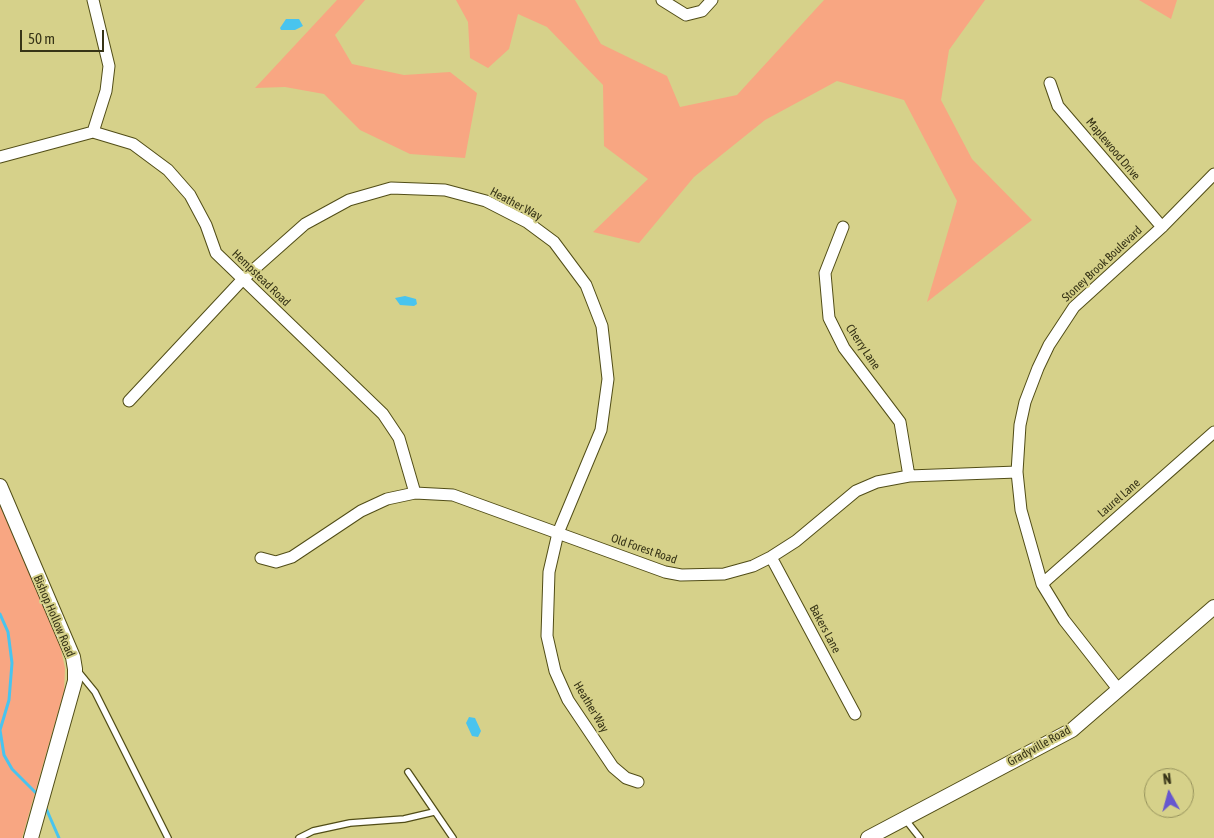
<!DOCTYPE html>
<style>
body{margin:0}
#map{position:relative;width:1214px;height:838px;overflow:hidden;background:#d6d18a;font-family:"Asap Condensed",sans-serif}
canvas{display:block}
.north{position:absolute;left:1144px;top:768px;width:50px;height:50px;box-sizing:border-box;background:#d6d18a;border:1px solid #96925c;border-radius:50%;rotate:353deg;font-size:14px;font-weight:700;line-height:20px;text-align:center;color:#373417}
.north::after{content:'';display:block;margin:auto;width:18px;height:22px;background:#6656cf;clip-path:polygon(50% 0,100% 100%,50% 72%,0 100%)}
.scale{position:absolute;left:20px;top:30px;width:84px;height:22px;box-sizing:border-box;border:2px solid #373417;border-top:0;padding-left:6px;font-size:15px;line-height:18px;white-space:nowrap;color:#373417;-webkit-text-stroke:4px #d6d18a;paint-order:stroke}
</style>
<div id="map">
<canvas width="1214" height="838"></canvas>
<div class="north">N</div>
<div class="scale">50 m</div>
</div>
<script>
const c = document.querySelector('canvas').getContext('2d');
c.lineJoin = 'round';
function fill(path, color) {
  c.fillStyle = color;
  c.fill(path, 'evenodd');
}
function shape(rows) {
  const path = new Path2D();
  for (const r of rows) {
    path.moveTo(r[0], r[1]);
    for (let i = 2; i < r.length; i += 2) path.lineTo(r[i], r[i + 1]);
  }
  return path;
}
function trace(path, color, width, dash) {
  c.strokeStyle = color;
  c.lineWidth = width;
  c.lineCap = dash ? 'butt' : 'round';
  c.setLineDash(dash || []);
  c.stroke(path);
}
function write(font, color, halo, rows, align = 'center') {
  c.font = font + ' "Asap Condensed",sans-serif';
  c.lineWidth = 4;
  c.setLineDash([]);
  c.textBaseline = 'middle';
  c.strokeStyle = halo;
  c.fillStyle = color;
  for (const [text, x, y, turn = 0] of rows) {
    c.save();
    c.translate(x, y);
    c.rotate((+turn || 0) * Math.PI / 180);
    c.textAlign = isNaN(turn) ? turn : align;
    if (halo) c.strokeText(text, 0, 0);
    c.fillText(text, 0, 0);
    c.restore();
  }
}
fill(shape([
 [337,0,365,0,335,35,352,64,404,75,450,72,477,93,465,158,410,154,360,130,324,94,285,87,255,88],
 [456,0,575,0,601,44,667,76,680,107,737,95,824,0,985,0,949,50,941,100,972,159,1032,220,927,302,957,201,904,100,837,81,765,120,694,177,639,243,593,232,648,179,604,146,603,85,547,27,518,14,509,49,488,68,470,58,468,22],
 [1139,0,1177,0,1171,19],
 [0,504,60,645,65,668,64,691,22,838,0,838]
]), '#f8a682');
fill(shape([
 [286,19,299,19,303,26,295,30,281,30,280,28],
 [405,296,416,299,417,304,414,306,400,305,395,298],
 [469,717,475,718,481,731,478,737,472,736,466,723]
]), '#49c4ee');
trace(shape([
 [0,614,8,632,12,663,9,700,0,730,4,755,12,769,38,795],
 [45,806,59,838]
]), '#49c4ee', 3);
const service = shape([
 [77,670,95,692,168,838],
 [408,772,453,838],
 [905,819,920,838],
 [299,838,313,831,350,823,404,819,434,812]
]);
const minor = shape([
 [662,0,686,15,702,11,712,0],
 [1050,83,1058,106,1162,227],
 [93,132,106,91,109,66,93,0],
 [0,157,93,132,133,144,168,170,190,195,206,225,216,253,383,414,399,438,415,493],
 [843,227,825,273,829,318,844,348,900,422,909,476],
 [129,401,243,279,305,224,349,200,391,188,445,190,486,201,527,222,554,242,586,285,602,326,608,379,601,430,558,533,549,572,547,636,555,671,568,700,613,767,626,778,638,782],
 [771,557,855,714],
 [261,558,276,562,292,557,361,511,387,499,415,493,453,495,665,572,681,575,724,574,753,566,771,557,796,541,856,491,877,482,909,476,1017,472],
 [1042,584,1214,432],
 [1118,689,1064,620,1042,584,1021,510,1017,472,1020,425,1025,402,1038,368,1049,345,1074,307,1162,227,1214,174]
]);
const tertiary = shape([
 [0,486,73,657,75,669,75,681,31,838],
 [868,838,1072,730,1214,607]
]);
trace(service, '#514d17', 8);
trace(minor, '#514d17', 13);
trace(tertiary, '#514d17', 16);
trace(service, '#fff', 5.5);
trace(minor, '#fff', 11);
trace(tertiary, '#fff', 14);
write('12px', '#373417', '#d6d18a', [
 ["Maplewood Drive",1113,149,50],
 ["Heather Way",516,204,28],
 ["Stoney Brook Boulevard",1102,264,-43],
 ["Hempstead Road",261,278,44],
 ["Cherry Lane",863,347,56],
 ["Laurel Lane",1119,498,-41],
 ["Old Forest Road",644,549,19],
 ["Bishop Hollow Road",54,616,67],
 ["Bakers Lane",825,629,62],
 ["Heather Way",591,707,59],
 ["Gradyville Road",1039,746,-29]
]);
</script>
